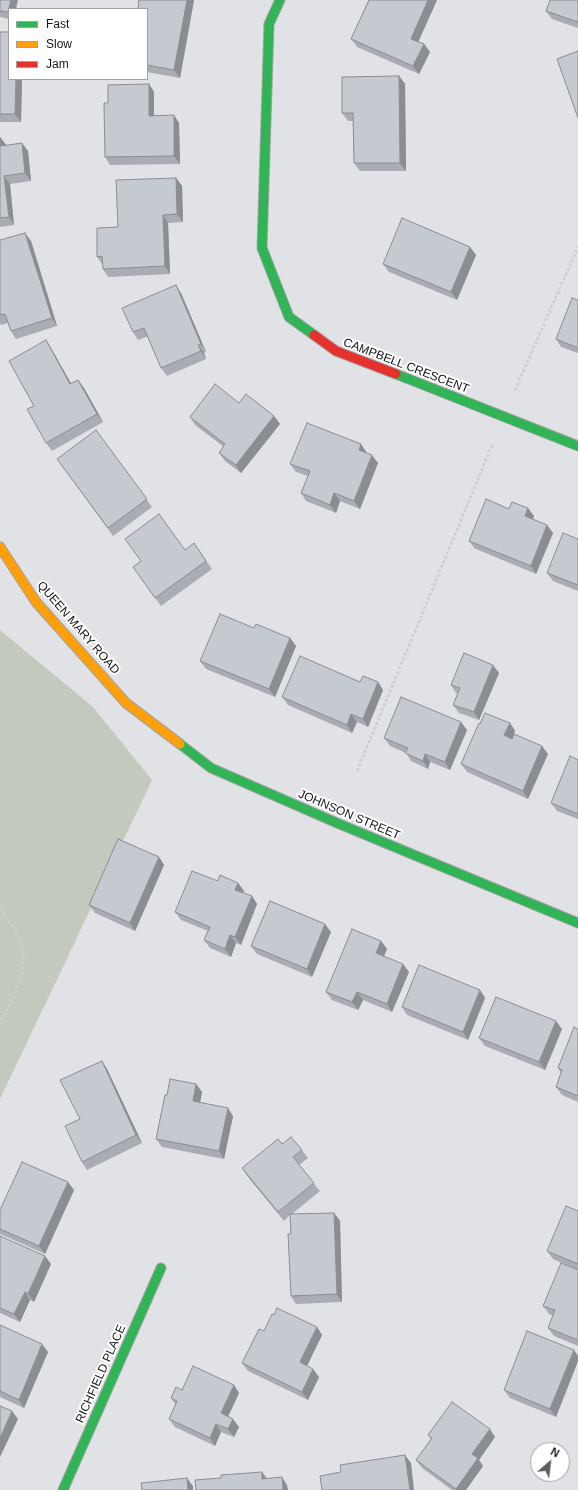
<!DOCTYPE html>
<style>
body{margin:0}
#map{position:relative;width:578px;height:1490px;overflow:hidden;background:#e0e2e5;font-family:Arial,sans-serif}
canvas{display:block}
.legend{position:absolute;left:8px;top:8px;width:140px;height:72px;box-sizing:border-box;background:#fff;border:1px solid #a1a1a2;margin:0;padding:5px 7px;list-style:none;font-size:12px;color:#141517}
.legend li{display:flex;align-items:center;gap:8px;height:20px}
.legend b{width:20px;border:1px solid #a1a1a2}
.north{position:absolute;left:530px;top:1442px;width:40px;height:40px;box-sizing:border-box;background:#fff;border:1px solid #a1a1a2;border-radius:50%;rotate:28deg;font-size:11px;font-weight:700;line-height:16px;text-align:center;color:#141517}
.north::after{content:'';display:block;margin:auto;width:14px;height:18px;background:#5b5d5f;clip-path:polygon(50% 0,100% 100%,50% 72%,0 100%)}
</style>
<div id="map">
<canvas width="578" height="1490"></canvas>
<ul class="legend">
<li><b style="height:5px;background:#30b455"></b>Fast</li>
<li><b style="height:5px;background:#ff9f0a"></b>Slow</li>
<li><b style="height:5px;background:#e5322d"></b>Jam</li>
</ul>
<div class="north">N</div>
</div>
<script>
const c = document.querySelector('canvas').getContext('2d');
c.lineJoin = 'round';
function fill(path, color) {
  c.fillStyle = color;
  c.fill(path, 'evenodd');
}
function shape(rows) {
  const path = new Path2D();
  for (const r of rows) {
    path.moveTo(r[0], r[1]);
    for (let i = 2; i < r.length; i += 2) path.lineTo(r[i], r[i + 1]);
  }
  return path;
}
function trace(path, color, width, dash) {
  c.strokeStyle = color;
  c.lineWidth = width;
  c.lineCap = dash ? 'butt' : 'round';
  c.setLineDash(dash || []);
  c.stroke(path);
}
function write(font, color, halo, rows, align = 'center') {
  c.font = font + ' Arial,sans-serif';
  c.lineWidth = 4;
  c.setLineDash([]);
  c.textBaseline = 'middle';
  c.strokeStyle = halo;
  c.fillStyle = color;
  for (const [text, x, y, turn = 0] of rows) {
    c.save();
    c.translate(x, y);
    c.rotate((+turn || 0) * Math.PI / 180);
    c.textAlign = isNaN(turn) ? turn : align;
    if (halo) c.strokeText(text, 0, 0);
    c.fillText(text, 0, 0);
    c.restore();
  }
}
fill(shape([
 [0,630,93,707,152,780,0,1099]
]), '#c4c9bd');
const fast = shape([
 [280,0,269,24,262,248,289,317,314,335],
 [396,374,578,446],
 [180,744,211,768,337,823,578,923],
 [63,1490,161,1268]
]);
const slow = shape([
 [0,547,36,602,126,703,180,744]
]);
const jam = shape([
 [314,335,336,351,396,374]
]);
trace(fast, '#a1a2a5', 11);
trace(slow, '#a1a2a5', 11);
trace(jam, '#a1a2a5', 11);
trace(shape([
 [515,390,578,247],
 [357,771,493,443],
 [0,908,14,928,22,945,24,965,20,982,0,1025]
]), '#cdcece', 2.5, [3, 2]);
trace(fast, '#30b455', 9);
trace(slow, '#ff9f0a', 9);
trace(jam, '#e5322d', 9);
fill(shape([
 [0,0,9,9,9,19,0,17],
 [139,0,194,0,180,78,147,72,147,9],
 [369,0,437,0,418,42,424,44,430,52,419,74,357,47,351,39],
 [578,0,578,28,552,19,546,11],
 [0,32,9,79,22,79,21,122,0,122],
 [399,76,405,84,406,171,360,171,354,163,353,121,348,121,342,113],
 [149,84,154,92,154,116,179,123,180,164,110,165,105,157,108,103],
 [0,137,6,145,28,151,31,181,10,184,14,225,0,227],
 [176,178,182,186,183,222,168,223,170,274,108,277,103,269,102,264,97,257,118,227],
 [0,240,31,241,57,326,16,339,11,331,8,323,1,325,0,323],
 [470,247,476,255,457,300,389,272,383,264],
 [181,293,206,352,204,353,206,359,167,376,161,368,148,336,138,340,133,332],
 [578,300,578,353,561,347,556,339],
 [46,340,51,348,71,384,78,380,84,388,103,422,52,451,46,443,34,406],
 [239,403,274,416,280,424,241,473,225,461,219,453,224,447,195,425,190,417],
 [96,430,152,507,113,536,57,459],
 [367,453,378,463,360,509,340,501,336,513,306,501,301,493,308,476,296,472,290,464],
 [509,509,534,516,533,519,547,525,553,533,536,574,476,549,475,549,469,541],
 [578,539,578,591,553,581,547,573],
 [194,543,212,569,161,606,133,567,185,550],
 [254,628,290,638,296,646,275,697,206,669,200,661],
 [499,673,479,720,459,713,453,705,458,693,456,693,451,685],
 [360,682,378,682,383,690,368,727,357,722,352,733,288,705,282,697],
 [510,723,515,731,514,734,548,754,528,799,467,772,461,764,480,724],
 [467,730,450,770,430,762,428,769,411,761,406,753,390,746,384,738],
 [578,760,578,819,557,811,551,803],
 [159,857,164,865,135,931,95,913,89,905],
 [218,881,238,883,244,891,243,893,252,896,257,904,241,945,236,943,231,957,210,948,204,940,208,931,181,920,175,912],
 [331,932,312,977,257,954,251,946],
 [381,941,387,949,384,956,409,972,392,1012,363,1000,358,1010,332,1000,326,992],
 [480,990,485,998,468,1040,407,1015,402,1007],
 [562,1029,545,1070,485,1046,479,1038],
 [578,1029,578,1102,562,1095,556,1087,561,1073,558,1068],
 [102,1061,107,1069,142,1143,87,1170,82,1162,80,1119],
 [196,1084,202,1092,200,1102,233,1116,224,1159,162,1147,156,1139,167,1095],
 [282,1144,302,1150,308,1158,299,1165,320,1191,292,1214,334,1213,340,1221,342,1302,296,1304,291,1296,291,1234,290,1215,284,1221,247,1176,242,1168],
 [74,1190,45,1254,0,1234,0,1210],
 [578,1211,578,1270,553,1259,547,1251],
 [0,1236,51,1264,34,1302,30,1300,20,1322,0,1313],
 [578,1270,578,1346,554,1336,548,1328,553,1316,549,1314,543,1306],
 [274,1315,317,1327,322,1335,307,1366,319,1377,308,1400,248,1371,242,1363,264,1331],
 [0,1325,48,1352,24,1408,0,1397],
 [578,1356,578,1361,556,1417,510,1398,504,1390],
 [234,1385,239,1393,228,1417,239,1427,234,1437,221,1432,215,1446,175,1427,169,1419,176,1405,171,1398,182,1390],
 [428,1435,495,1437,479,1460,483,1466,466,1490,452,1490,422,1468,416,1460,431,1439]
]), '#a9adb3');
fill(shape([
 [11,0,18,0,16,9,9,9,9,14,8,12],
 [187,0,194,0,180,78,174,70],
 [428,0,437,0,416,47,411,39],
 [424,44,430,52,419,74,413,66],
 [399,76,405,84,406,171,400,163],
 [16,79,22,79,21,122,15,114],
 [149,84,154,92,154,124,149,116],
 [174,115,179,123,180,164,174,156],
 [0,137,6,145,6,154,1,146],
 [22,143,28,151,31,181,25,173],
 [4,176,10,184,14,225,9,217],
 [176,178,182,186,183,222,177,214],
 [163,215,168,223,170,274,165,266],
 [25,233,31,241,57,326,52,318],
 [470,247,476,255,457,300,451,292],
 [176,285,181,293,206,352,201,344],
 [46,340,51,348,76,392,70,384],
 [198,345,204,353,206,359,201,351],
 [78,380,84,388,103,422,97,414],
 [274,416,280,424,241,473,236,465],
 [361,444,367,453,365,458,359,450],
 [372,455,378,463,360,509,354,501],
 [334,493,340,501,336,513,330,505],
 [528,508,534,516,531,524,525,516],
 [547,525,553,533,536,574,531,566],
 [290,638,296,646,275,697,269,689],
 [493,665,499,673,479,720,474,712],
 [378,682,383,690,368,727,363,719],
 [351,714,357,722,352,733,347,725],
 [461,722,467,730,450,770,445,762],
 [510,723,515,731,510,743,504,735],
 [542,746,548,754,528,799,523,791],
 [425,754,430,762,428,769,423,761],
 [159,857,164,865,135,931,130,923],
 [238,883,244,891,241,898,235,890],
 [252,896,257,904,241,945,235,937],
 [325,924,331,932,312,977,307,969],
 [230,935,236,943,231,957,225,949],
 [381,941,387,949,382,961,376,953],
 [403,964,409,972,392,1012,387,1004],
 [480,990,485,998,468,1040,463,1032],
 [357,992,363,1000,358,1010,352,1002],
 [556,1021,562,1029,545,1070,539,1062],
 [102,1061,107,1069,142,1143,136,1135],
 [196,1084,202,1092,199,1109,193,1101],
 [228,1108,233,1116,224,1159,219,1151],
 [68,1182,74,1190,45,1254,39,1246],
 [334,1213,340,1221,342,1302,337,1294],
 [45,1256,51,1264,34,1302,28,1294],
 [25,1292,30,1300,20,1322,14,1314],
 [317,1327,322,1335,305,1370,300,1362],
 [42,1344,48,1352,24,1408,19,1400],
 [574,1350,578,1356,578,1361,556,1417,550,1409],
 [313,1369,319,1377,308,1400,302,1392],
 [234,1385,239,1393,226,1421,221,1413],
 [12,1411,18,1419,0,1457,0,1438],
 [233,1419,239,1427,234,1437,228,1429],
 [216,1424,221,1432,215,1446,210,1438],
 [490,1429,495,1437,479,1460,483,1466,466,1490,456,1490,456,1489,472,1454],
 [405,1455,411,1463,414,1490,410,1490],
 [262,1472,268,1480,262,1479],
 [282,1477,287,1485,288,1490,283,1490],
 [187,1478,193,1486,193,1490,188,1490]
]), '#8a8d92');
const building = shape([
 [0,0,11,0,8,12,0,11,0,0],
 [139,0,187,0,174,70,147,65,147,9,138,9,139,0],
 [369,0,428,0,411,39,424,44,413,66,351,39,369,0],
 [550,0,578,0,578,22,546,11,550,0],
 [0,32,9,32,9,79,16,79,15,114,0,114,0,32],
 [578,51,578,118,557,59,578,51],
 [399,76,400,163,354,163,353,113,342,113,342,77,399,76],
 [149,84,149,116,174,115,174,156,105,157,104,103,108,103,108,85,149,84],
 [0,138,1,146,22,143,25,173,4,176,9,217,0,218,0,138],
 [176,178,177,214,163,215,165,266,103,269,102,256,97,257,97,228,118,227,116,180,176,178],
 [402,218,470,247,451,292,383,264,402,218],
 [25,233,52,318,11,331,5,314,0,315,0,240,25,233],
 [176,285,201,344,198,345,201,351,161,368,144,328,133,332,122,308,176,285],
 [572,298,578,300,578,348,556,339,572,298],
 [46,340,70,384,78,380,97,414,46,443,27,409,34,406,9,361,46,340],
 [215,384,239,403,246,394,274,416,236,465,219,453,225,444,190,417,215,384],
 [307,423,361,444,359,450,372,455,354,501,334,493,330,505,301,493,310,471,290,464,307,423],
 [96,430,147,499,108,528,57,459,96,430],
 [486,499,509,509,512,502,528,508,525,516,547,525,531,566,469,541,486,499],
 [159,514,185,550,194,543,206,561,155,598,133,567,141,561,125,539,159,514],
 [563,533,578,539,578,585,547,573,563,533],
 [220,614,254,628,256,624,290,638,269,689,200,661,220,614],
 [464,653,493,665,474,712,453,705,460,688,451,685,464,653],
 [300,656,360,682,363,676,378,682,363,719,351,714,347,725,282,697,300,656],
 [401,697,461,722,445,762,425,754,423,761,405,753,408,748,384,738,401,697],
 [485,713,510,723,504,735,512,739,514,734,542,746,523,791,461,764,479,723,480,724,485,713],
 [570,756,578,760,578,814,551,803,570,756],
 [118,839,159,857,130,923,89,905,118,839],
 [192,871,218,881,220,875,238,883,235,890,252,896,235,937,230,935,225,949,204,940,210,927,175,912,192,871],
 [270,901,325,924,307,969,251,946,270,901],
 [352,929,381,941,376,953,403,964,387,1004,357,992,352,1002,326,992,352,929],
 [419,965,480,990,463,1032,402,1007,419,965],
 [496,997,556,1021,539,1062,479,1038,496,997],
 [574,1027,578,1029,578,1096,556,1087,562,1070,558,1068,574,1027],
 [102,1061,136,1135,82,1162,65,1126,80,1119,60,1080,102,1061],
 [170,1079,196,1084,193,1101,228,1108,219,1151,156,1139,165,1095,167,1095,170,1079],
 [291,1137,302,1150,293,1157,314,1183,278,1212,242,1168,278,1139,282,1144,291,1137],
 [22,1162,68,1182,39,1246,0,1229,0,1210,22,1162],
 [566,1206,578,1211,578,1264,547,1251,566,1206],
 [334,1213,337,1294,291,1296,288,1234,291,1234,290,1214,334,1213],
 [0,1236,45,1256,28,1294,25,1292,14,1314,0,1308,0,1236],
 [561,1263,578,1270,578,1340,548,1328,555,1310,543,1306,561,1263],
 [277,1308,317,1327,300,1362,313,1369,302,1392,242,1363,259,1329,264,1331,272,1314,274,1315,277,1308],
 [0,1325,42,1344,19,1400,0,1391,0,1325],
 [527,1331,574,1350,550,1409,504,1390,527,1331],
 [193,1366,234,1385,221,1413,233,1419,228,1429,216,1424,210,1438,169,1419,177,1401,171,1398,176,1387,182,1390,193,1366],
 [452,1402,490,1429,472,1454,478,1458,456,1489,416,1460,432,1438,428,1435,452,1402],
 [0,1406,12,1411,0,1438,0,1406],
 [405,1455,410,1490,322,1490,320,1476,341,1472,340,1465,405,1455],
 [262,1472,262,1479,282,1477,283,1490,196,1490,195,1480,221,1478,221,1475,262,1472],
 [187,1478,188,1490,142,1490,141,1483,187,1478]
]);
fill(building, '#c5c9d0');
trace(building, '#8a8d92', 1);
write('12px', '#141517', '#fff', [
 ["CAMPBELL CRESCENT",406,366,21],
 ["QUEEN MARY ROAD",78,628,49],
 ["JOHNSON STREET",349,815,23],
 ["RICHFIELD PLACE",101,1374,-66]
]);
</script>
